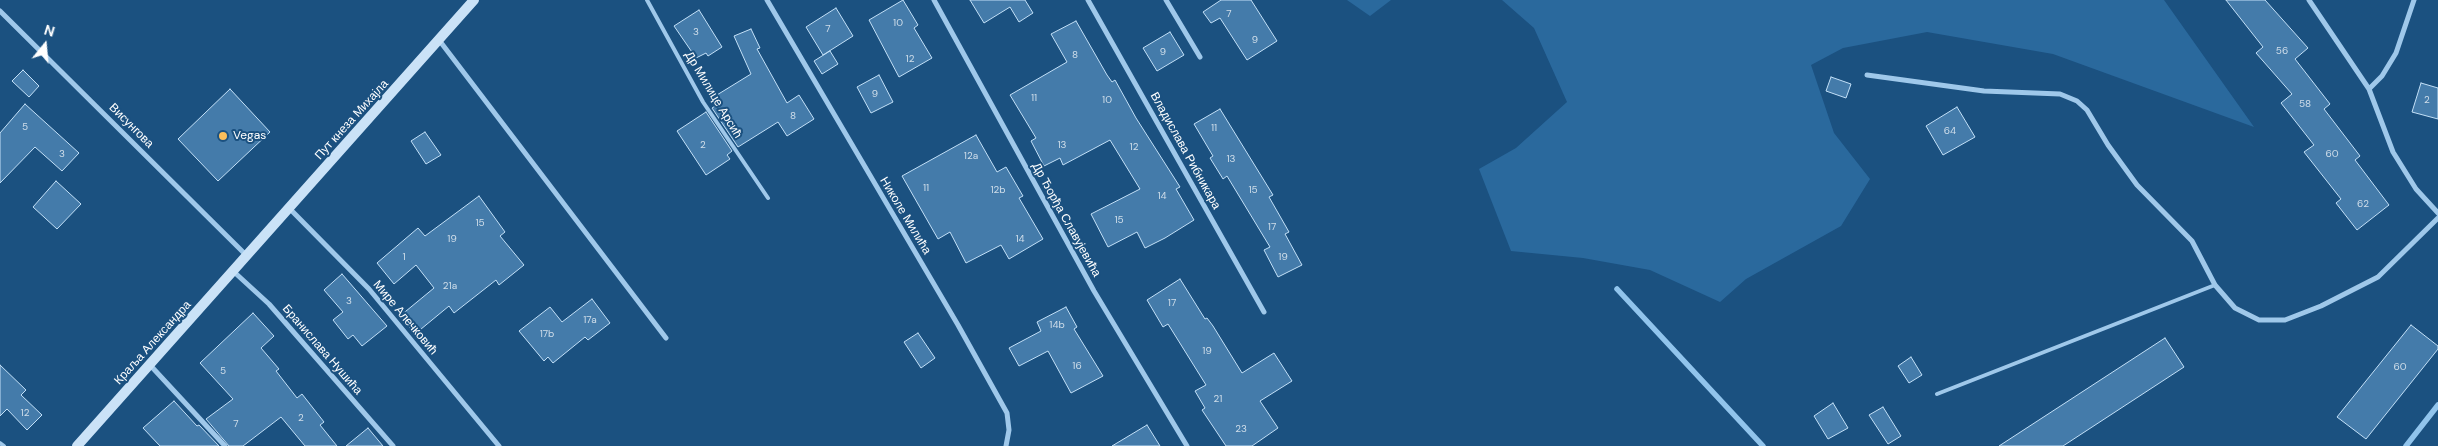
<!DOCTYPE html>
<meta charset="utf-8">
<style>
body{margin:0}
#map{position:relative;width:2438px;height:446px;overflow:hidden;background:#1b5180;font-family:"DM Sans",sans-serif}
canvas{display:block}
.north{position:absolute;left:20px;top:20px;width:50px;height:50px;-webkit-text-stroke:4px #1b5180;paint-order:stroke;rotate:17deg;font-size:14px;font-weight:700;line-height:20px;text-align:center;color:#fff}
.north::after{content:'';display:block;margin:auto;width:18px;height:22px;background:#fff;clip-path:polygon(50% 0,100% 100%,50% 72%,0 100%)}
</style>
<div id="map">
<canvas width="2438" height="446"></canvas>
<div class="north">N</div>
</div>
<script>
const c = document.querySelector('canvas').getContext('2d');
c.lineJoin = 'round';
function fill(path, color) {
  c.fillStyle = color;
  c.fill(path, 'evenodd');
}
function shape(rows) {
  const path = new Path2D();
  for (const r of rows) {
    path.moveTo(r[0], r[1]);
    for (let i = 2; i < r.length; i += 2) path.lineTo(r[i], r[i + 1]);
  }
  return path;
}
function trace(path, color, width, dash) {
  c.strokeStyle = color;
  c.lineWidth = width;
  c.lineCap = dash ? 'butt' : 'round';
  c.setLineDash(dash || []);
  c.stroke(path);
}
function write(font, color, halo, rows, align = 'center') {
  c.font = font + ' "DM Sans",sans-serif';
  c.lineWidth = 4;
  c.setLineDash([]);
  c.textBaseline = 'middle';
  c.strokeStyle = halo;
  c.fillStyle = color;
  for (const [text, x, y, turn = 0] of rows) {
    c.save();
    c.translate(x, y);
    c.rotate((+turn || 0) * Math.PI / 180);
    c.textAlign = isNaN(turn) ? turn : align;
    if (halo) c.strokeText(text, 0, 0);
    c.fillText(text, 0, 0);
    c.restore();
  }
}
fill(shape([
 [1347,0,1391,0,1370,16],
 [1502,0,2164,0,2254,127,2053,54,1927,32,1843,48,1811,65,1834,133,1870,179,1841,226,1746,279,1720,302,1650,270,1583,258,1511,251,1479,169,1516,148,1567,102,1534,28]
]), '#2a699d');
trace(shape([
 [1617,289,1763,446],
 [2406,446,2438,405]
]), '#91c4ec', 5.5);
const building = shape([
 [903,0,918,25,914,28,932,58,899,77,869,20,903,0],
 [970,0,1025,0,1033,13,1019,22,1010,7,984,23,970,0],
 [1221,0,1251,0,1277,41,1247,60,1220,18,1211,23,1203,12,1221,0],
 [2226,0,2265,0,2308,48,2295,59,2330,104,2324,109,2360,156,2355,160,2389,205,2357,230,2336,203,2341,199,2304,152,2314,145,2281,103,2292,94,2256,53,2263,47,2226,0],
 [836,8,853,36,823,55,806,27,836,8],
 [699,10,722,47,708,56,706,53,696,58,674,26,699,10],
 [1076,21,1107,75,1112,82,1115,80,1136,118,1180,187,1176,189,1194,220,1165,238,1145,248,1137,232,1108,247,1091,214,1140,189,1110,140,1063,165,1060,158,1044,166,1031,141,1036,138,1010,95,1067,62,1051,34,1076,21],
 [751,29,760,48,757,49,787,103,799,95,814,119,787,136,778,122,738,147,712,108,717,105,712,98,751,74,734,36,751,29],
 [1170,32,1184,55,1157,71,1143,48,1170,32],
 [830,51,838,64,822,74,814,61,830,51],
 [23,70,39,86,29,97,12,81,23,70],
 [879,75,893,102,871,113,857,87,879,75],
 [1831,77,1851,84,1846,98,1826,91,1831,77],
 [2421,83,2438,88,2438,119,2412,112,2421,83],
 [230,89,270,132,218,181,178,139,230,89],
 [25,104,79,153,62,171,35,147,0,183,0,133,25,104],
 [1957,107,1975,137,1943,155,1926,126,1957,107],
 [1220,109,1273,195,1269,197,1289,232,1285,234,1302,265,1278,277,1264,250,1270,247,1227,176,1223,179,1210,158,1213,156,1194,124,1220,109],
 [706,112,732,151,727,155,730,159,706,175,677,131,706,112],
 [425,132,441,155,426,164,411,141,425,132],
 [976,135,997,172,1006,167,1023,196,1019,198,1043,239,1009,259,1001,245,966,263,950,232,938,239,902,176,976,135],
 [56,181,81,204,57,229,33,207,56,181],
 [479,196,505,232,500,236,524,265,499,285,496,280,454,313,449,306,415,334,400,316,434,288,416,265,394,284,377,263,418,228,425,236,479,196],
 [342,274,387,326,362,346,353,335,348,339,333,320,343,312,324,290,342,274],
 [1180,279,1205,319,1207,318,1213,326,1242,373,1274,353,1292,381,1260,401,1278,428,1252,446,1226,446,1202,410,1205,408,1195,391,1206,385,1168,324,1163,327,1147,300,1180,279],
 [592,299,610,323,588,340,585,337,553,363,548,357,544,361,519,331,550,307,562,322,592,299],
 [1066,307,1077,327,1074,329,1103,376,1071,393,1048,351,1019,366,1009,348,1041,331,1037,322,1066,307],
 [253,313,274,336,261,348,279,369,276,371,297,398,302,394,324,422,320,425,337,446,305,446,281,417,243,446,229,446,206,419,233,399,200,363,253,313],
 [2411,325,2438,346,2438,349,2366,439,2337,417,2411,325],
 [918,333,935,358,921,368,904,342,918,333],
 [2165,338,2184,367,2063,446,1999,446,2165,338],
 [1911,357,1922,375,1909,383,1898,366,1911,357],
 [0,365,26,390,21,395,42,415,27,430,7,409,0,416,0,365],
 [174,401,197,426,199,425,219,446,160,446,143,428,174,401],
 [1833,403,1848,428,1828,439,1814,416,1833,403],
 [1883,407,1901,436,1888,444,1869,415,1883,407],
 [1147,425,1160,446,1112,446,1147,425],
 [368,428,383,446,346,446,368,428]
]);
fill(building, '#447baa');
trace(building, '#c3e0f7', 1);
trace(shape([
 [647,0,703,102,768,198],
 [1937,394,2215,285],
 [0,443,4,446]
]), '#9fc8ea', 4);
trace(shape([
 [767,0,958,325,1007,413,1009,430,1006,446],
 [934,0,1094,291,1187,446],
 [1088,0,1264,312],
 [1166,0,1200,57],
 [2309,0,2369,89,2393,152,2416,189,2438,213],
 [0,11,247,256],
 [439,40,666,338],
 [1867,75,1984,91,2060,94,2077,101,2087,110,2108,145,2137,185,2192,241,2215,285,2235,308,2259,320,2285,320,2321,306,2378,277,2438,218],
 [2369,89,2382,76,2396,53,2414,0],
 [290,209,369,289,499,446],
 [233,271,269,304,393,446],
 [150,365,225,446]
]), '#9fc8ea', 5);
trace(shape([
 [77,446,474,0]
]), '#cae2f7', 10);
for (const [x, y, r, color] of [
 [223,136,5,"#fbbe5b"]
]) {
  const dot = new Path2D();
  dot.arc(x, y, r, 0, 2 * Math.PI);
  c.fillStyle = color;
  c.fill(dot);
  trace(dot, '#1b5180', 2);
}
write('10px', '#d0deea', null, [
 ["7",1229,14],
 ["10",898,23],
 ["7",828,29],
 ["3",696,32],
 ["9",1255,40],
 ["56",2282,51],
 ["9",1163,52],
 ["8",1075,55],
 ["12",910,59],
 ["9",875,94],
 ["11",1034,98],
 ["10",1107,100],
 ["2",2427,100],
 ["58",2305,104],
 ["8",793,116],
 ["5",25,127],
 ["11",1214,128],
 ["64",1950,131],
 ["2",703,145],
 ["13",1062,145],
 ["12",1134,147],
 ["3",62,154],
 ["60",2332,154],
 ["12a",971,156],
 ["13",1231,159],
 ["11",926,188],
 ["12b",998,190],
 ["15",1253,190],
 ["14",1162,196],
 ["62",2363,204],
 ["15",1119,220],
 ["15",480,223],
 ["17",1272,227],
 ["19",452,239],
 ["14",1020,239],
 ["1",404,257],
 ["19",1283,257],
 ["21a",450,286],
 ["3",349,301],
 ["17",1172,303],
 ["17a",590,320],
 ["14b",1057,325],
 ["17b",547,334],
 ["19",1207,351],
 ["16",1077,366],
 ["60",2400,367],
 ["5",223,371],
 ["21",1218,399],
 ["12",25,413],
 ["2",301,418],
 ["7",236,424],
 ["23",1241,429]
]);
write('12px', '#fff', '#1b5180', [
 ["Др Милице Арсић",713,95,59],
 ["Пут кнеза Михајла",352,120,-48],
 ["Висунгова",131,126,45],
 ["Владислава Рибникара",1185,151,61],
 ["Николе Милића",905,216,59],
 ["Др Ђорђа Славујевића",1066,220,61],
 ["Мире Алечковић",405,318,50],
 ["Краља Александра",153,343,-48],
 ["Бранислава Нушића",322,350,49]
]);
write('12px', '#fff', '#1b5180', [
 ["Vegas",233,136]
], 'left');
</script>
